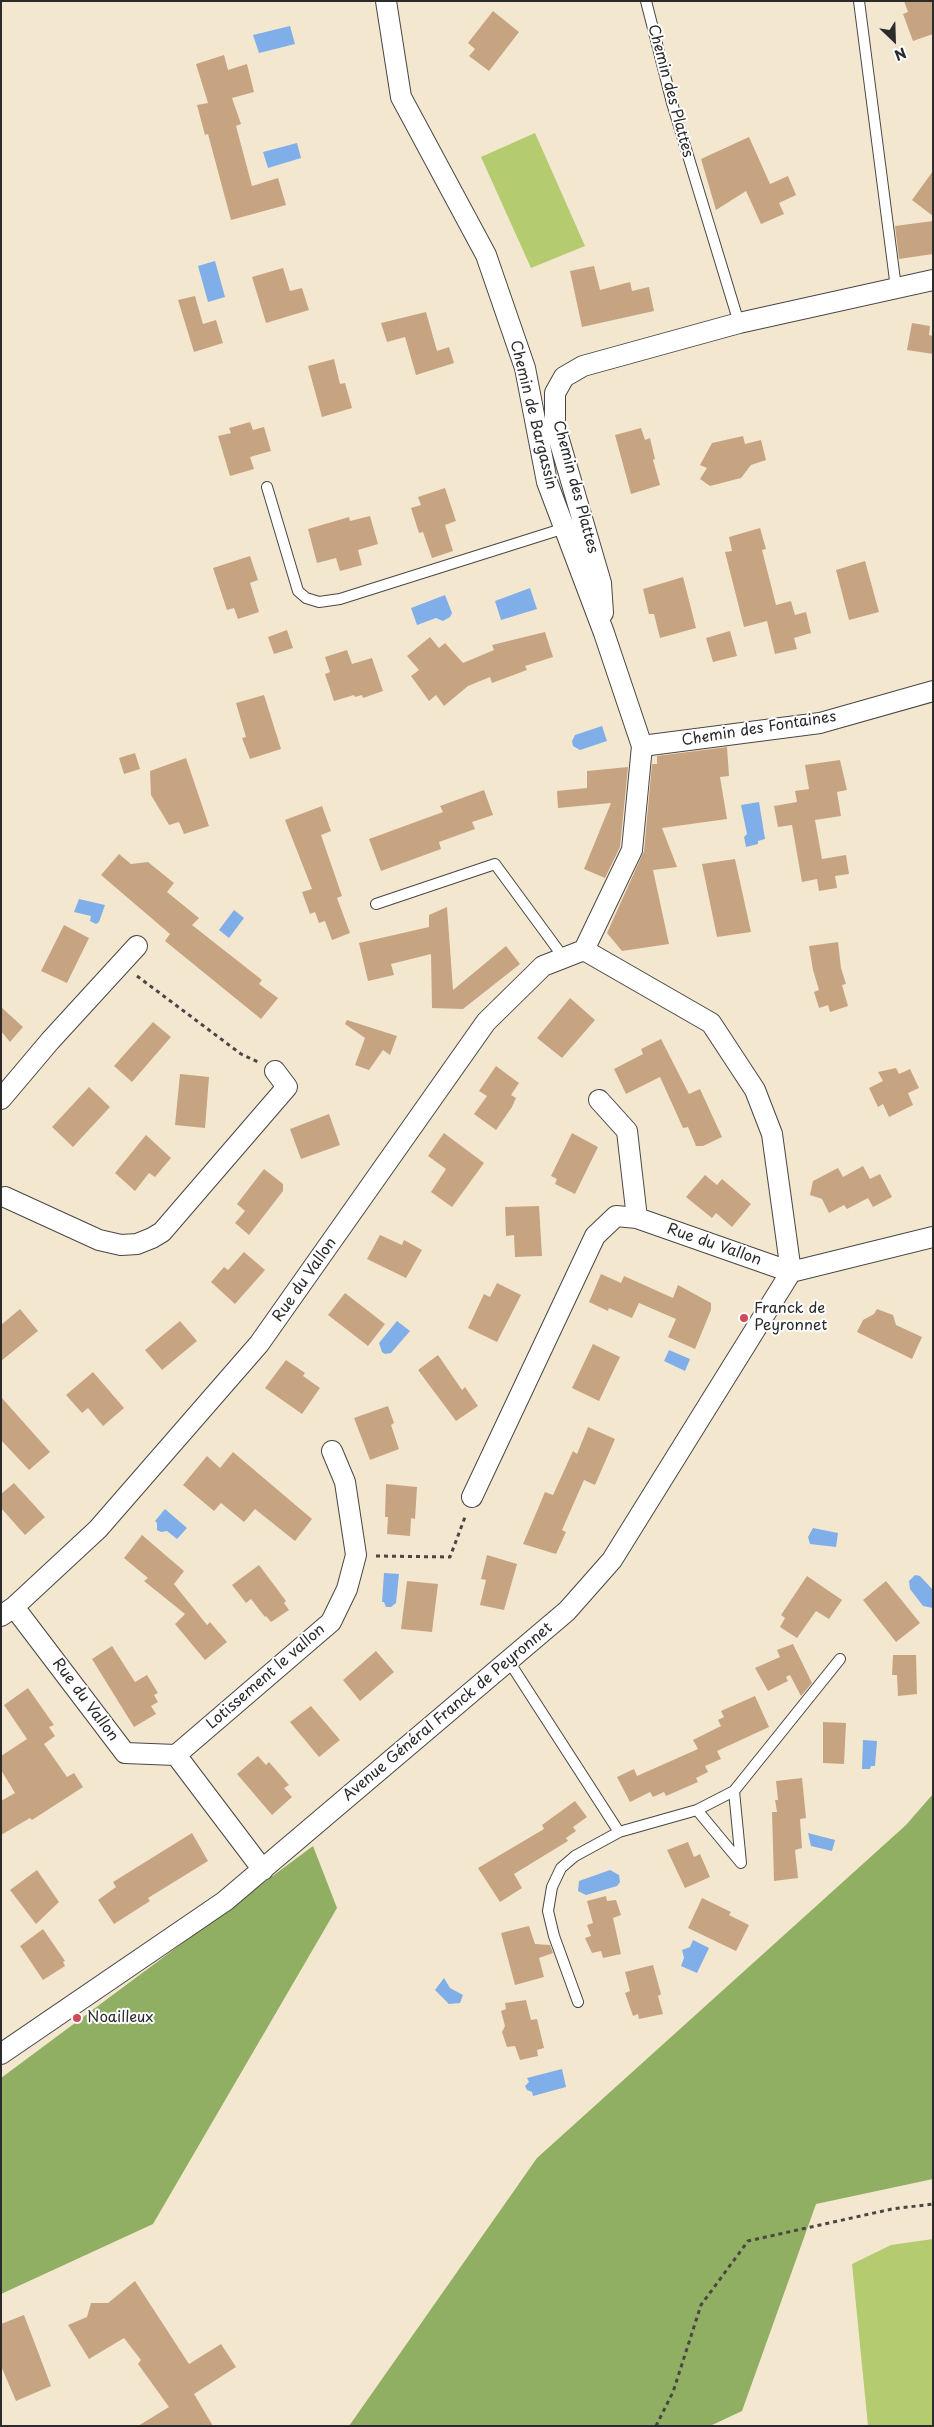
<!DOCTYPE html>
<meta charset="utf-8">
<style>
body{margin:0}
#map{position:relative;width:934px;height:2427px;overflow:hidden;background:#f4e7d0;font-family:"Playpen Sans",sans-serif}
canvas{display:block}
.frame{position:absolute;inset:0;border:2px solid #2b2b2b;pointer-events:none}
.north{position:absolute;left:869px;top:15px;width:50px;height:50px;-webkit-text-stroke:4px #fff;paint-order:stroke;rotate:156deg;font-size:14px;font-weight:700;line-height:20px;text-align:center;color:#2b2b2b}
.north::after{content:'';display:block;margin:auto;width:18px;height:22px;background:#2b2b2b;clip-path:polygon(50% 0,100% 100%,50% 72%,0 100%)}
</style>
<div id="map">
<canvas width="934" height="2427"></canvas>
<div class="frame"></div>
<div class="north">N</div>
</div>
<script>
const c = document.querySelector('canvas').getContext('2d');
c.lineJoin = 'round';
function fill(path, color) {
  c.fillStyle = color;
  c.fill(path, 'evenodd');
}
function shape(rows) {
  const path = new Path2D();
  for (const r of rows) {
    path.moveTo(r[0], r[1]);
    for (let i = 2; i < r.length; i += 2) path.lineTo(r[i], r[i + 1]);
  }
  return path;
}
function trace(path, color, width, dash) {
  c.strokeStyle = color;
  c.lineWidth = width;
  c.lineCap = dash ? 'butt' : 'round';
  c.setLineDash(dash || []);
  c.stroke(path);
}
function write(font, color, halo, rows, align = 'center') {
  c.font = font + ' "Playpen Sans",sans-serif';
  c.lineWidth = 4;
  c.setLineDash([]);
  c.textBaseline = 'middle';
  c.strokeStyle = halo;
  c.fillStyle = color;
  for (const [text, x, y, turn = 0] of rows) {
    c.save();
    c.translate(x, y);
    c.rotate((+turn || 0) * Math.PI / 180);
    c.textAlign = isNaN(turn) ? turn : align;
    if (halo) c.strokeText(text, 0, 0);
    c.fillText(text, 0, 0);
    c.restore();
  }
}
fill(shape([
 [535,133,585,246,531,268,481,157],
 [933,2239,933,2426,868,2426,852,2264,891,2245]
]), '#b5cb70');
fill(shape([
 [933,1794,933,2179,816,2204,742,2411,710,2426,349,2426,537,2158,906,1825],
 [313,1846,337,1908,153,2224,1,2294,1,2078]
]), '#90af62');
fill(shape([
 [290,26,295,44,259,53,253,35],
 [297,143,301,158,268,168,263,152],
 [215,261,225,297,208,302,198,266],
 [530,588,537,609,501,620,495,601],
 [445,595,452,613,450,617,443,621,436,618,417,625,411,608],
 [602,726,607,741,580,750,573,746,572,741,575,735],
 [759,802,765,839,758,841,758,844,746,847,744,837,747,834,741,805],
 [79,899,105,905,99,922,96,924,90,921,91,916,74,912],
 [234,910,244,918,229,938,219,930],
 [397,1321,410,1331,391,1353,385,1354,382,1352,379,1343],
 [669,1350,690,1359,685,1371,664,1361],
 [165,1509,187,1528,177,1539,167,1531,161,1532,157,1530,157,1523,155,1521],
 [813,1528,838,1533,836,1547,810,1544,808,1537],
 [384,1573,399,1574,396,1603,391,1607,386,1607,384,1602,382,1602],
 [915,1575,920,1576,933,1590,933,1608,923,1606,910,1589,909,1581],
 [863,1740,877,1741,875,1766,871,1766,870,1769,862,1769],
 [808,1833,835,1840,832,1851,811,1846],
 [610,1870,619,1875,620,1882,617,1886,586,1895,578,1891,579,1881],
 [693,1940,709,1948,697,1973,681,1966,684,1958,682,1950,690,1947],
 [444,1978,450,1988,463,1995,460,2003,449,2004,435,1990],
 [562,2069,566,2087,533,2096,532,2092,527,2090,525,2086,529,2082,527,2078]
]), '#7faee9');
fill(shape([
 [904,1,933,1,933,34,913,41,903,14,908,12],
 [493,11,519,32,489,71,469,56,475,49,468,43],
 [224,55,228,70,247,64,254,92,232,98,241,124,236,126,252,186,278,178,286,205,231,220,208,134,205,135,197,105,208,103,196,64],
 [749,137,770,184,788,176,796,195,779,203,784,214,761,224,746,191,716,210,701,159],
 [933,171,933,216,912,200],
 [933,221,933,254,899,259,895,226],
 [594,266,600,290,630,282,632,291,649,287,654,311,582,327,570,271],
 [283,268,290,291,302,288,309,310,266,323,252,277],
 [195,296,203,324,216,320,223,343,194,352,178,300],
 [426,312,437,351,449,347,454,363,416,375,405,337,387,342,381,323],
 [912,323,930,326,929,335,933,336,933,354,907,350],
 [334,359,340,384,345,383,352,408,322,417,308,366],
 [250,422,253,430,264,427,271,451,250,457,254,469,230,476,218,436,231,433,229,428],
 [641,428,645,440,650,438,655,459,653,460,660,485,631,494,615,435],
 [743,436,745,444,761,440,766,460,751,465,741,478,710,486,700,479,707,468,700,465,712,443],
 [445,488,456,521,445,525,453,551,432,558,423,532,419,533,411,508,421,505,418,497],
 [370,516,378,544,358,550,362,565,340,571,336,558,317,563,308,529,349,517,350,521],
 [760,528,766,549,762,550,776,605,791,601,795,615,806,612,811,633,794,638,797,649,775,654,767,621,744,627,725,552,732,551,729,537],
 [250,556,258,580,250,583,259,612,238,619,234,608,227,610,213,568],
 [865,561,879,612,849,620,836,570],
 [683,577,696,628,660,638,654,614,649,614,643,589],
 [287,630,293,648,274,654,268,637],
 [730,631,737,656,713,662,706,638],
 [545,632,553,657,525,666,527,670,492,683,490,677,468,686,444,706,436,695,429,701,411,676,419,670,407,656,430,637,439,648,445,643,463,663,494,650,492,645],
 [347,650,352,664,372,658,383,691,363,698,362,695,355,697,354,695,334,701,325,674,330,672,325,657],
 [264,695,281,749,250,759,242,738,246,737,236,703],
 [727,747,729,776,720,777,727,819,662,828,677,867,653,870,669,944,622,951,607,933,644,851,652,764,657,764,657,756],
 [135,753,140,769,124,774,119,758],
 [186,758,209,826,184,834,179,822,169,825,151,795,150,771],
 [840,760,847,790,837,792,841,816,815,820,822,859,846,855,849,874,835,876,837,888,819,891,817,879,802,882,792,825,778,827,774,806,797,802,795,791,809,789,805,765],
 [628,767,620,847,605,878,584,869,611,803,558,808,557,791,587,788,587,771],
 [484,790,493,815,472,822,475,829,439,842,441,849,381,871,369,839,443,812,440,806],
 [322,806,331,831,321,835,342,896,337,898,350,933,332,940,325,921,319,923,315,912,310,914,302,892,312,889,285,820],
 [119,854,131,864,148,862,174,883,167,892,199,918,192,925,262,980,259,984,278,998,261,1019,165,941,170,934,101,875],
 [735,859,751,932,717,937,702,864],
 [447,907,453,990,506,946,520,964,463,1009,432,1008,431,954,391,964,394,975,368,981,359,943,429,927,429,915],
 [64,925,89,938,67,983,41,971],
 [838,942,841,968,846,984,842,985,848,1006,830,1012,828,1005,819,1008,814,992,819,990,813,970,809,946],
 [570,998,595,1020,562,1058,537,1038],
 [1,1007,23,1027,10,1042,1,1031],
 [347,1020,397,1036,390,1055,383,1050,369,1070,355,1065,365,1038,345,1024],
 [153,1022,171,1037,132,1082,114,1066],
 [661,1039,689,1094,700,1089,722,1137,703,1146,696,1146,688,1127,683,1128,660,1077,626,1094,614,1069,643,1054,641,1049],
 [496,1066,519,1083,511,1095,516,1098,512,1107,496,1130,474,1114,487,1096,479,1091],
 [896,1068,899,1074,910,1069,919,1088,908,1093,913,1105,889,1117,883,1104,878,1107,869,1088,883,1081,878,1072],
 [180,1074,209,1077,205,1128,175,1125],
 [89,1087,110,1107,73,1147,52,1127],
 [329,1114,340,1145,301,1159,290,1129],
 [444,1133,484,1163,452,1207,431,1192,446,1169,428,1156],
 [572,1133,598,1147,575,1194,555,1184,557,1179,551,1176],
 [146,1135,171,1158,155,1177,149,1173,135,1191,115,1173],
 [863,1166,870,1179,880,1174,892,1197,873,1207,868,1198,847,1209,844,1205,829,1213,822,1199,810,1195,813,1181,838,1168,843,1177],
 [264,1169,283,1184,283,1191,249,1235,235,1223,245,1211,237,1204],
 [705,1175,717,1185,722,1179,751,1204,732,1227,716,1213,712,1218,686,1197],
 [539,1206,542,1256,515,1257,514,1235,506,1236,505,1207],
 [380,1235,402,1245,404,1240,422,1250,406,1278,367,1259],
 [244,1252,265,1270,235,1304,211,1282,224,1267,228,1270],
 [601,1274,621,1283,624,1276,673,1298,678,1285,711,1303,711,1310,695,1349,668,1337,676,1319,639,1303,632,1318,609,1308,608,1311,589,1302],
 [497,1283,521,1295,497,1342,468,1328,484,1294,490,1297],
 [345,1293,385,1324,368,1346,328,1315],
 [20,1309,38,1331,1,1361,1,1325],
 [877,1309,893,1315,896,1325,922,1337,912,1359,857,1332,863,1320,874,1314],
 [180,1321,197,1341,162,1370,145,1350],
 [593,1344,620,1357,599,1401,572,1388],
 [438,1355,462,1390,465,1387,478,1406,456,1421,418,1370],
 [286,1360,305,1373,303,1376,320,1388,302,1414,265,1388],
 [93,1372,124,1408,103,1426,88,1408,82,1413,66,1395],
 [1,1397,50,1452,29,1470,1,1440],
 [388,1406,394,1423,391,1425,399,1449,370,1460,354,1418],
 [588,1427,615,1439,595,1485,584,1480,562,1530,566,1532,556,1554,523,1544,545,1492,553,1495,573,1451,577,1454],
 [233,1452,312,1519,295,1541,255,1509,244,1522,221,1503,214,1511,183,1485,207,1456,220,1468],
 [14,1483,45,1517,25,1535,1,1508,1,1494],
 [386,1484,417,1487,415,1519,411,1518,410,1536,387,1534,388,1517,385,1517],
 [142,1535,184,1571,174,1584,207,1625,210,1622,227,1642,205,1660,175,1624,185,1614,144,1581,148,1578,124,1558],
 [487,1555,517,1564,504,1610,480,1605,486,1580,481,1579],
 [259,1565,286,1601,284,1603,289,1610,271,1622,266,1616,265,1617,251,1599,246,1603,232,1585],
 [807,1576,842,1600,829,1619,816,1611,797,1638,780,1627,785,1618,781,1615],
 [407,1581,438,1584,432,1632,401,1629],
 [886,1581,920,1623,896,1642,863,1600],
 [793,1644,812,1683,801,1696,790,1675,786,1677,788,1681,768,1691,755,1668,780,1657,777,1650],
 [112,1646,135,1682,147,1675,158,1693,154,1695,158,1702,151,1706,156,1714,134,1727,92,1659],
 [376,1651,394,1672,360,1701,343,1680],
 [893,1655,916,1655,917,1694,898,1696,897,1675,892,1675],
 [28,1688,54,1725,49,1727,55,1736,44,1744,67,1777,74,1773,83,1787,32,1820,30,1818,1,1835,1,1801,15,1793,1,1770,1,1756,27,1739,4,1705],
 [755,1696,769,1727,717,1751,721,1759,705,1766,708,1772,696,1778,698,1782,666,1796,664,1792,653,1797,650,1792,630,1802,617,1777,634,1769,637,1776,698,1749,693,1740,721,1726,718,1720,724,1717,721,1711],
 [311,1706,340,1740,319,1757,290,1722],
 [823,1722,846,1723,844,1764,823,1763],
 [258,1756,266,1765,269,1762,289,1785,284,1788,292,1797,272,1815,237,1774],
 [802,1778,806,1818,800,1819,802,1848,795,1850,798,1878,774,1881,772,1812,777,1812,775,1800,778,1800,776,1781],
 [575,1801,587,1817,573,1827,576,1831,566,1838,568,1841,514,1874,522,1888,500,1902,478,1868,544,1829,542,1825],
 [192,1833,208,1861,148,1898,150,1901,114,1924,98,1900,116,1887,113,1882],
 [688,1842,694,1857,700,1854,710,1877,685,1888,667,1850],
 [37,1870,59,1902,36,1924,10,1890],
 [606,1896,607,1901,616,1900,621,1915,613,1918,621,1954,603,1958,601,1951,592,1953,585,1938,591,1936,587,1925,593,1923,587,1901],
 [702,1898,731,1912,729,1915,749,1925,736,1951,688,1928],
 [529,1926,535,1944,550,1945,553,1953,539,1958,544,1977,515,1985,501,1933],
 [43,1929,65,1961,63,1962,65,1966,43,1980,20,1946],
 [653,1965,661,1994,658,1996,663,2014,639,2019,638,2014,633,2016,625,1993,630,1991,625,1972],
 [526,2000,531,2020,537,2019,544,2048,537,2050,538,2056,520,2060,515,2046,507,2047,502,2032,505,2026,501,2011,506,2009,505,2003],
 [135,2281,189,2364,221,2344,236,2367,194,2394,213,2426,138,2426,169,2407,138,2364,141,2360,124,2338,89,2359,68,2325,87,2317,91,2303,108,2303],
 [24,2315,51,2386,16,2401,1,2366,1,2324]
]), '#c7a481');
const lane = shape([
 [646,1,672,103,739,323],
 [859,1,896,288],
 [267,487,298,591,306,598,319,602,340,599,565,528],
 [376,904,495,864,564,958],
 [508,1660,619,1832],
 [697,1810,741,1863,734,1791],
 [578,2002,554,1936,548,1911,552,1887,561,1868,575,1856,619,1832,697,1810,734,1791,840,1659]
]);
const street = shape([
 [386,1,401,97,486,255,525,368,547,482,604,633,642,746,632,850,584,950],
 [603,613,601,583,555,426,555,393,564,377,583,366,739,323,933,280],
 [642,746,820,723,933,691],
 [584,950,711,1023,755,1090,772,1134,791,1272,933,1237],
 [1,1099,50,1041,137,946],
 [599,1100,627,1131,637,1218],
 [5,1197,99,1240,121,1245,137,1244,152,1238,162,1232,287,1087,275,1071],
 [14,1607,125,1753,176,1755],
 [1,1616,14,1607,98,1529,259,1344,486,1022,543,966,584,950],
 [263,1870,176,1755,331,1622,347,1589,356,1555,345,1482,332,1451],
 [1,2054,225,1901,567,1611,612,1560,791,1272,637,1218,616,1216,595,1236,472,1497]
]);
trace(lane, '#494744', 12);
trace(street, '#494744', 22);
trace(shape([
 [137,976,241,1054,258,1062],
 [376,1556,450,1557,465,1517],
 [656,2426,673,2392,701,2305,748,2241,892,2209,933,2204]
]), '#494744', 3, [4, 4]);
trace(lane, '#fff', 10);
trace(street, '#fff', 20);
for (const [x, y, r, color] of [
 [744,1318,5,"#d1495b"],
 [77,2018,5,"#d1495b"]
]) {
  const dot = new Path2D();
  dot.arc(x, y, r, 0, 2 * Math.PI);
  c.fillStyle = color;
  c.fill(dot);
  trace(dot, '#fff', 2);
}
write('15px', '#2b2b2b', '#fff', [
 ["Chemin des Plattes",670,91,75],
 ["Chemin de Bargassin",533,415,76],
 ["Chemin des Plattes",575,487,75],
 ["Chemin des Fontaines",759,729,-9],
 ["Rue du Vallon",714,1245,19],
 ["Rue du Vallon",305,1280,-55],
 ["Lotissement le vallon",266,1677,-41],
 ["Rue du Vallon",85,1700,53],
 ["Avenue Général Franck de Peyronnet",448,1712,-40]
]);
write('15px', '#2b2b2b', '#fff', [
 ["Franck de",754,1309],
 ["Peyronnet",754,1326],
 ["Noailleux",87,2018]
], 'left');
</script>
